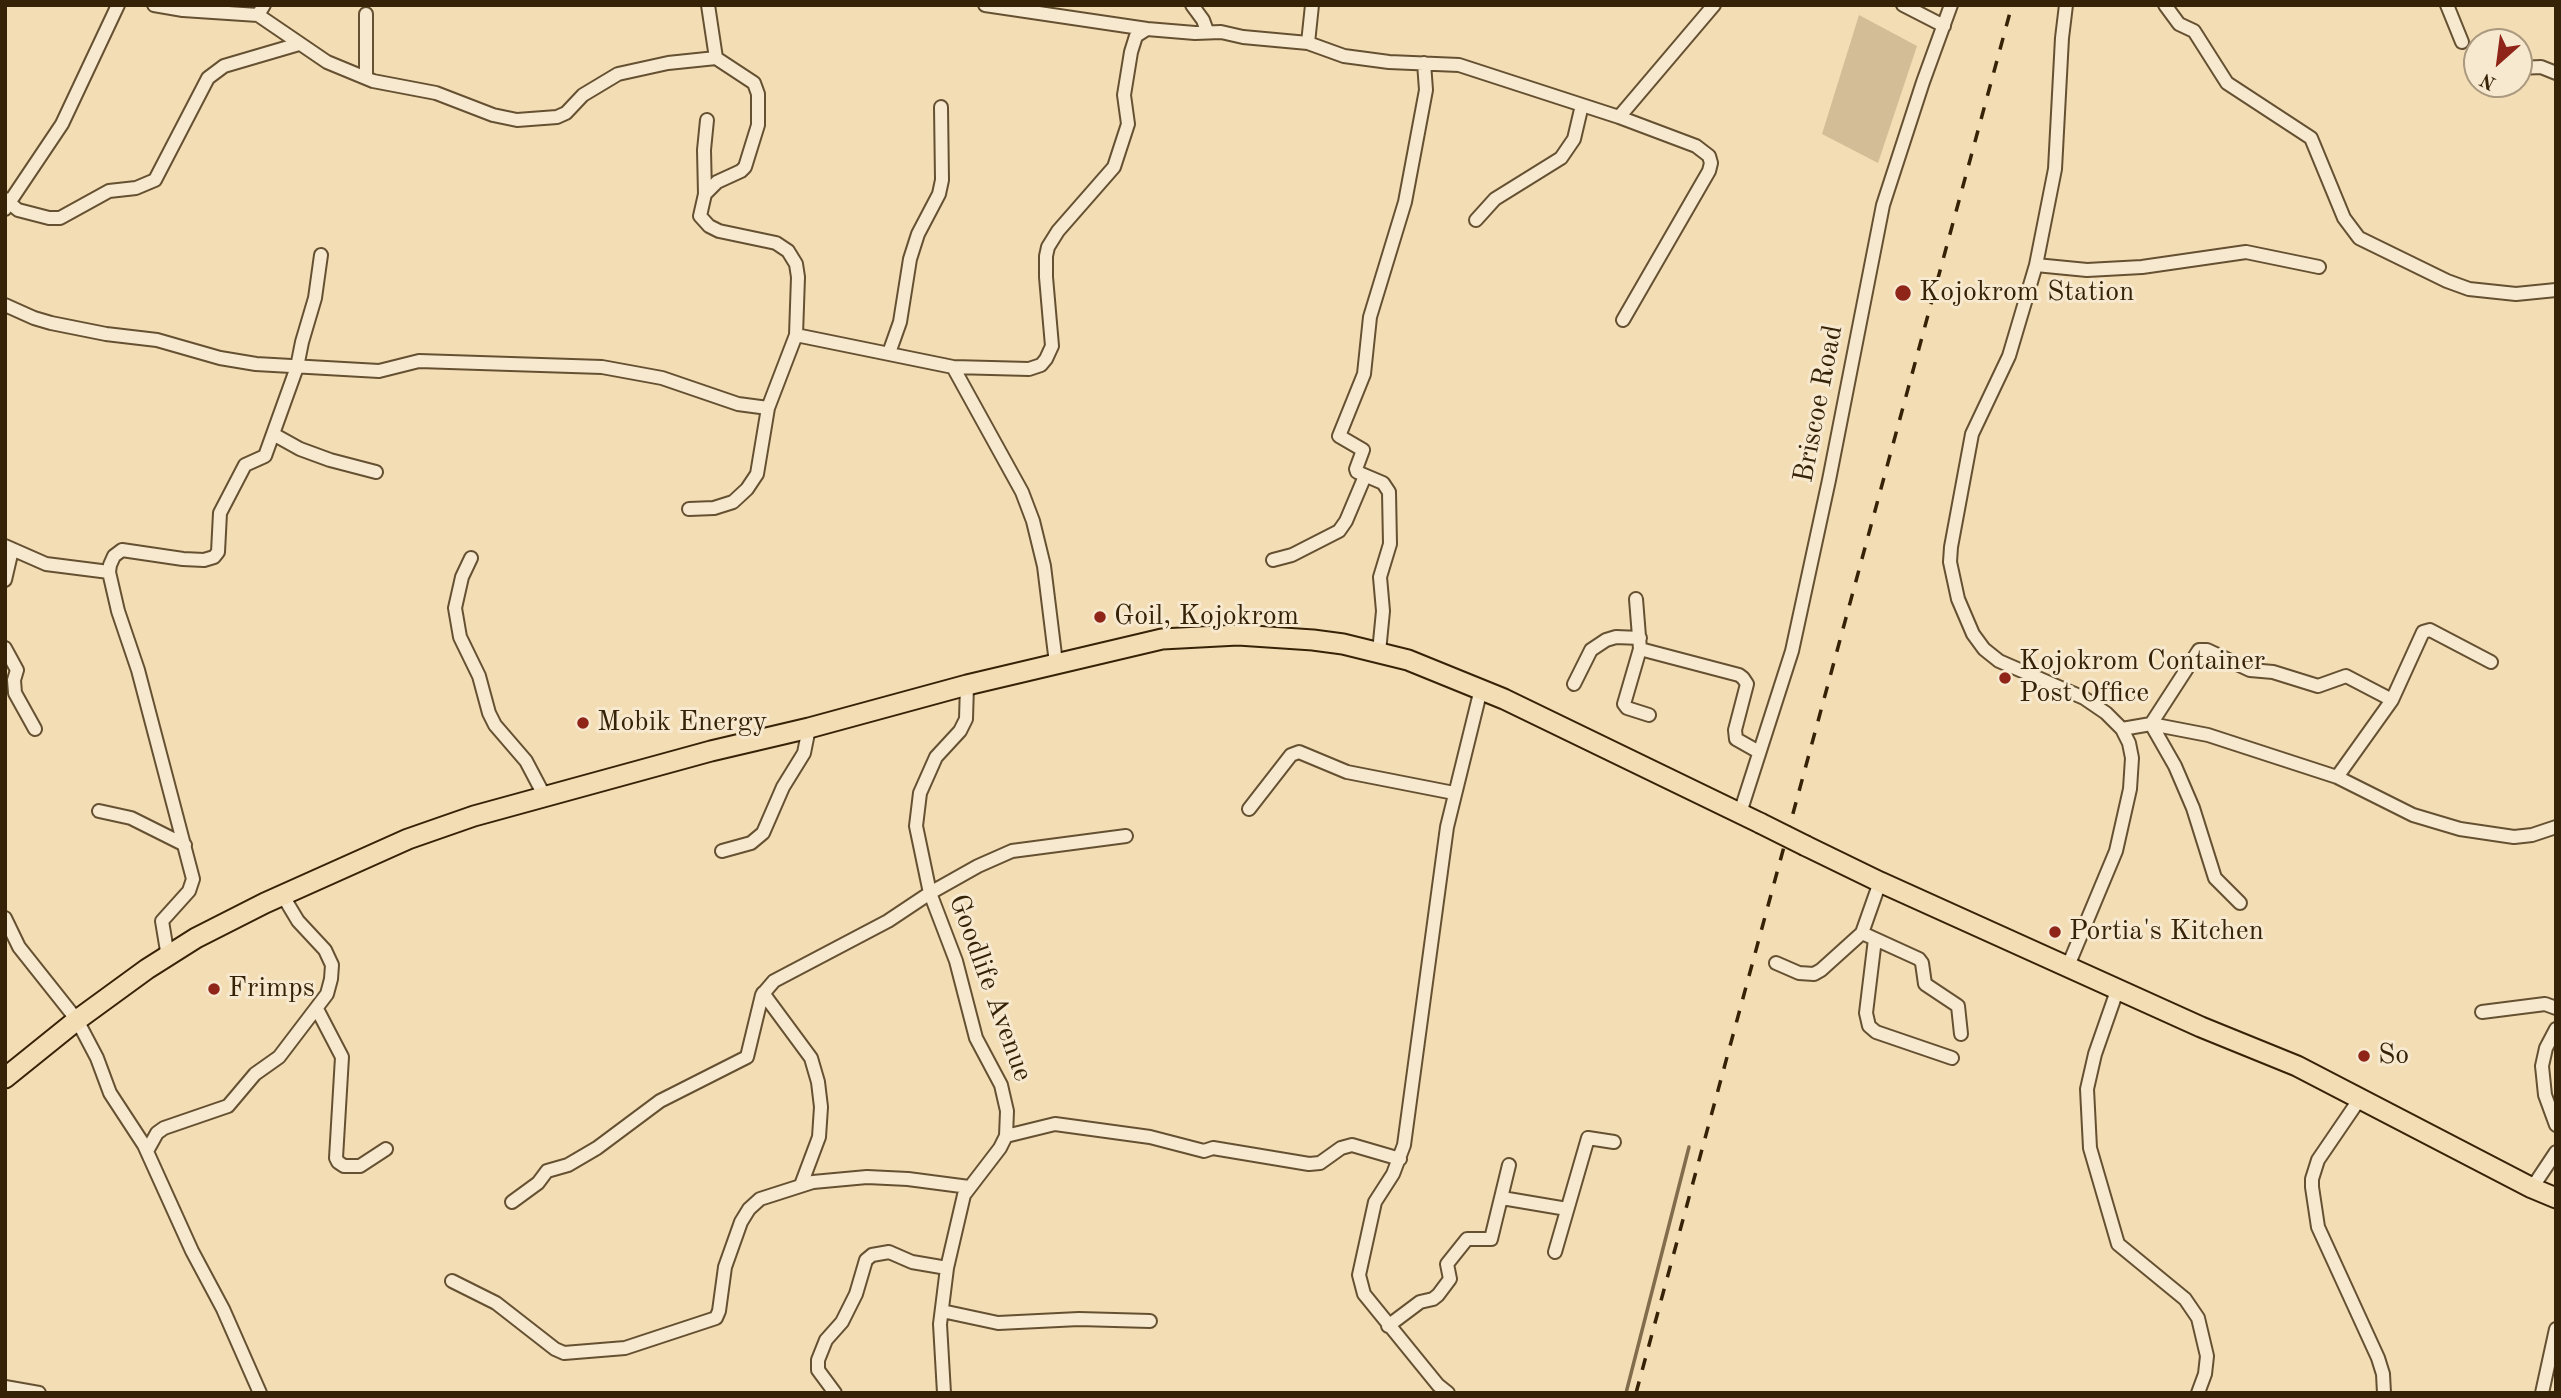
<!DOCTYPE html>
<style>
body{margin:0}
#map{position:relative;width:2561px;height:1398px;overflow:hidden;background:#f3ddb5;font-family:"Old Standard TT",serif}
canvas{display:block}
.frame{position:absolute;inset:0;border:7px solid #362206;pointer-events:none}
.north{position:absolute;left:2463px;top:28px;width:70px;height:70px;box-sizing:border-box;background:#f7e9cf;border:2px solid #aa997f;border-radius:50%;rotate:208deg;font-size:19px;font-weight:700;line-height:28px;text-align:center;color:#362206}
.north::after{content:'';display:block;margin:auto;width:24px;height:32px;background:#8f2418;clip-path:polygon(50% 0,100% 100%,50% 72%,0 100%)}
</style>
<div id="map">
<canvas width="2561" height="1398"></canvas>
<div class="frame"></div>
<div class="north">N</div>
</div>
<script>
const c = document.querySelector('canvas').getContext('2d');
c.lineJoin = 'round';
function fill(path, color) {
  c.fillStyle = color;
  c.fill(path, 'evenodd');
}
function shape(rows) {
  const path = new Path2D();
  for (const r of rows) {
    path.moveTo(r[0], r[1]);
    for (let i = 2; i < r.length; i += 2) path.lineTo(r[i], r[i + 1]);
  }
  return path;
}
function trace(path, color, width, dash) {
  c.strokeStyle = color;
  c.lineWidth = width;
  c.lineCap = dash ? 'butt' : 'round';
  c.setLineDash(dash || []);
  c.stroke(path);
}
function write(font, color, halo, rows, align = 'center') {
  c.font = font + ' "Old Standard TT",serif';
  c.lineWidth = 6;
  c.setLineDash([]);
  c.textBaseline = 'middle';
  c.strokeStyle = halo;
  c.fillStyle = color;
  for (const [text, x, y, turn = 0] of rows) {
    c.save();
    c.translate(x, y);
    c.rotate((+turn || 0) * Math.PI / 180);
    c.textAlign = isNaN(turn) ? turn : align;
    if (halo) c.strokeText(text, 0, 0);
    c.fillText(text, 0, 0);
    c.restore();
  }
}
fill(shape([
 [1859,15,1917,46,1878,163,1822,134]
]), '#d3bd97');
trace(shape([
 [1626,1393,1689,1147]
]), '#816c4c', 3.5);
const minor = shape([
 [154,5,183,10,258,15],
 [264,5,258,15,327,62,373,81,436,93,493,115,517,120,557,117,566,113,583,95,618,74,668,63,716,58,754,83,758,94,758,125,745,167,741,171,717,182,705,194,700,216,709,226,719,231,776,243,788,251,796,264,798,277,796,335,768,408,757,474,747,489,733,502,714,508,689,509],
 [708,5,716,58],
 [985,5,1147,29,1195,33,1221,32,1243,37,1308,43,1344,56,1389,62,1459,65,1619,117,1696,146,1709,156,1711,163,1709,171,1623,320],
 [1192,5,1203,20,1207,31],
 [1903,5,1944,26],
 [2066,5,2062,38,2055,169,2036,265,2009,356,1972,434,1951,547,1950,562,1958,599,1973,634,1984,649,1999,661,2084,698,2106,713,2122,729,2129,743,2132,758,2130,789,2116,851,2068,966],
 [2165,5,2179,24,2194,31,2227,83,2311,138,2344,218,2359,238,2447,281,2469,289,2516,294,2556,290],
 [2447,5,2462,42],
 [1308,43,1312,5],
 [2519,68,2541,67,2556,73],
 [366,78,366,14],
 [1619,117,1714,5],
 [705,194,704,150,707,120],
 [5,199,18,210,49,218,60,218,109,191,136,188,155,180,208,78,224,66,299,44],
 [5,209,62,124,118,5],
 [1476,220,1495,199,1561,158,1574,139,1582,105],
 [2036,265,2087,270,2142,267,2246,252,2319,267],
 [5,305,34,318,51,323,106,334,157,340,220,358,256,364,379,371,419,361,602,367,662,378,738,404,768,408],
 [796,335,953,367,1029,369,1041,365,1046,359,1052,346,1046,277,1046,256,1048,247,1058,231,1114,167,1128,124,1124,95,1131,52,1136,36,1147,29],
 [889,353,900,322,910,259,918,234,939,194,942,180,941,107],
 [953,367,1022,492,1033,521,1044,566,1056,663],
 [273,434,300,449,330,460,376,472],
 [5,546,46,564,109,572],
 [471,558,462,577,455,608,460,637,479,676,489,713,495,725,526,761,545,797],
 [1273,560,1292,555,1339,531,1346,521,1365,476],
 [5,580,12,550],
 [1636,599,1640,649,1624,704,1627,708,1649,715],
 [5,648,17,670,14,680,15,693,35,729],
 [1640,649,1739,675,1743,678,1747,684,1735,730,1736,739,1759,752],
 [1379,652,1383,611,1380,577,1390,544,1389,492,1383,483,1357,472,1356,469,1363,450,1339,436,1364,374,1370,317,1405,202,1426,90,1424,63],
 [1574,684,1591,650,1606,640,1616,637,1640,638],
 [2122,729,2151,724,2208,735,2337,777,2413,815,2460,829,2514,837,2532,835,2556,827],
 [2337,777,2392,700,2423,632,2430,630,2491,662],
 [1249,809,1291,755,1299,752,1347,772,1454,793],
 [99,811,131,818,185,845],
 [1740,813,1792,651,1829,480,1883,205,1923,82,1951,5],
 [722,851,751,843,763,833,783,787,804,753,809,728],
 [2240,903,2215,878,2193,808,2175,766,2151,724,2197,653,2199,650,2207,650,2250,670,2273,672,2318,686,2346,676,2392,700],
 [5,918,19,947,77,1020,97,1058,110,1093,144,1145,192,1251,223,1309,260,1393],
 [1862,933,1919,959,1922,963,1925,984,1958,1006,1961,1034],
 [1875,939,1866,1013,1869,1026,1876,1032,1952,1058],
 [168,957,162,921,189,891,193,879,138,670,118,611,109,572,110,565,114,556,122,550,183,559,204,560,214,557,218,552,220,513,245,465,265,456,297,367,302,342,315,298,321,255],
 [1776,963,1799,973,1814,974,1821,970,1862,933,1880,882],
 [2118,988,2095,1054,2087,1089,2090,1148,2118,1244,2185,1299,2198,1318,2207,1356,2205,1374,2198,1393],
 [763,993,811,1058,818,1082,821,1107,819,1137,801,1185],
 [317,1009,342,1057,336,1158,338,1162,344,1166,360,1166,386,1149],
 [2482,1012,2545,1004,2556,1008],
 [2556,1029,2546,1048,2542,1066,2545,1095,2556,1125],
 [2361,1097,2318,1160,2312,1179,2312,1187,2318,1227,2378,1358,2383,1374,2384,1393],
 [1006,1136,1055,1124,1150,1137,1204,1151,1213,1148,1309,1164,1320,1163,1341,1148,1352,1145,1400,1159],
 [147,1151,157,1133,164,1128,228,1106,255,1074,279,1057,327,994,331,979,332,965,325,950,298,921,283,896],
 [2532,1188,2556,1152],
 [1502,1198,1567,1209],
 [512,1202,538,1183,547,1171,568,1165,597,1148,660,1101,747,1057,762,995,774,981,888,921,930,893,978,866,1012,851,1126,836],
 [1555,1252,1588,1138,1614,1142],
 [452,1281,496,1303,555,1349,564,1353,625,1348,716,1318,719,1311,725,1267,741,1222,749,1209,760,1199,813,1182,867,1177,908,1179,969,1187],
 [942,1311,998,1323,1079,1319,1150,1321],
 [1388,1326,1420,1302,1433,1299,1438,1295,1450,1279,1447,1264,1467,1239,1491,1239,1509,1165],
 [5,1387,39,1393],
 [835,1393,818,1370,818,1360,826,1340,842,1322,856,1294,866,1260,872,1255,889,1252,912,1262,947,1268],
 [944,1393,940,1324,947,1268,964,1195,1000,1148,1006,1136,1007,1111,1001,1085,976,1038,956,961,930,893,916,826,920,793,936,757,960,731,966,719,967,685],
 [1448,1393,1438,1385,1364,1294,1359,1275,1375,1202,1393,1174,1404,1145,1447,827,1481,689],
 [2542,1393,2556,1329]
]);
const highway = shape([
 [1806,846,1880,882,2201,1027,2297,1066,2532,1188,2556,1198],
 [5,1078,77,1020,147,969,196,938,265,903,408,839,474,816,711,751,809,728,967,685,1162,639,1238,635,1313,640,1343,644,1408,660,1504,699,1760,823]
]);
trace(minor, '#655132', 16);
trace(highway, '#362206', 23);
trace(minor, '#f7e9cf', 12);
trace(highway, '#f3ddb5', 19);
trace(shape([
 [1636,1393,2012,5]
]), '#362206', 3.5, [12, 12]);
const highwayBridge = shape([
 [1760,823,1806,846]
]);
trace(highwayBridge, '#362206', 23, []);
trace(highwayBridge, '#f3ddb5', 19);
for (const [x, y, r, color] of [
 [1903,293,9,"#8f2418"],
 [1100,617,7,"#8f2418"],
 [2005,678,7,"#8f2418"],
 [583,723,7,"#8f2418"],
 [2055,932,7,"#8f2418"],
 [214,989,7,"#8f2418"],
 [2364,1056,7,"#8f2418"]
]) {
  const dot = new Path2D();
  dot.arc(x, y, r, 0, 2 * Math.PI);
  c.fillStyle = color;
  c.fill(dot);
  trace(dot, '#f7e9cf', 2.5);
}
write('28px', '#362206', '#f7e9cf', [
 ["Kojokrom Station",1919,293],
 ["Goil, Kojokrom",1114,617],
 ["Kojokrom Container",2019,662],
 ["Post Office",2019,694],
 ["Mobik Energy",597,723],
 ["Portia's Kitchen",2069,932],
 ["Frimps",228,989],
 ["So",2378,1056]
], 'left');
write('28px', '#362206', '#f7e9cf', [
 ["Briscoe Road",1819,404,-79],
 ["Goodlife Avenue",990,988,70]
]);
</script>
